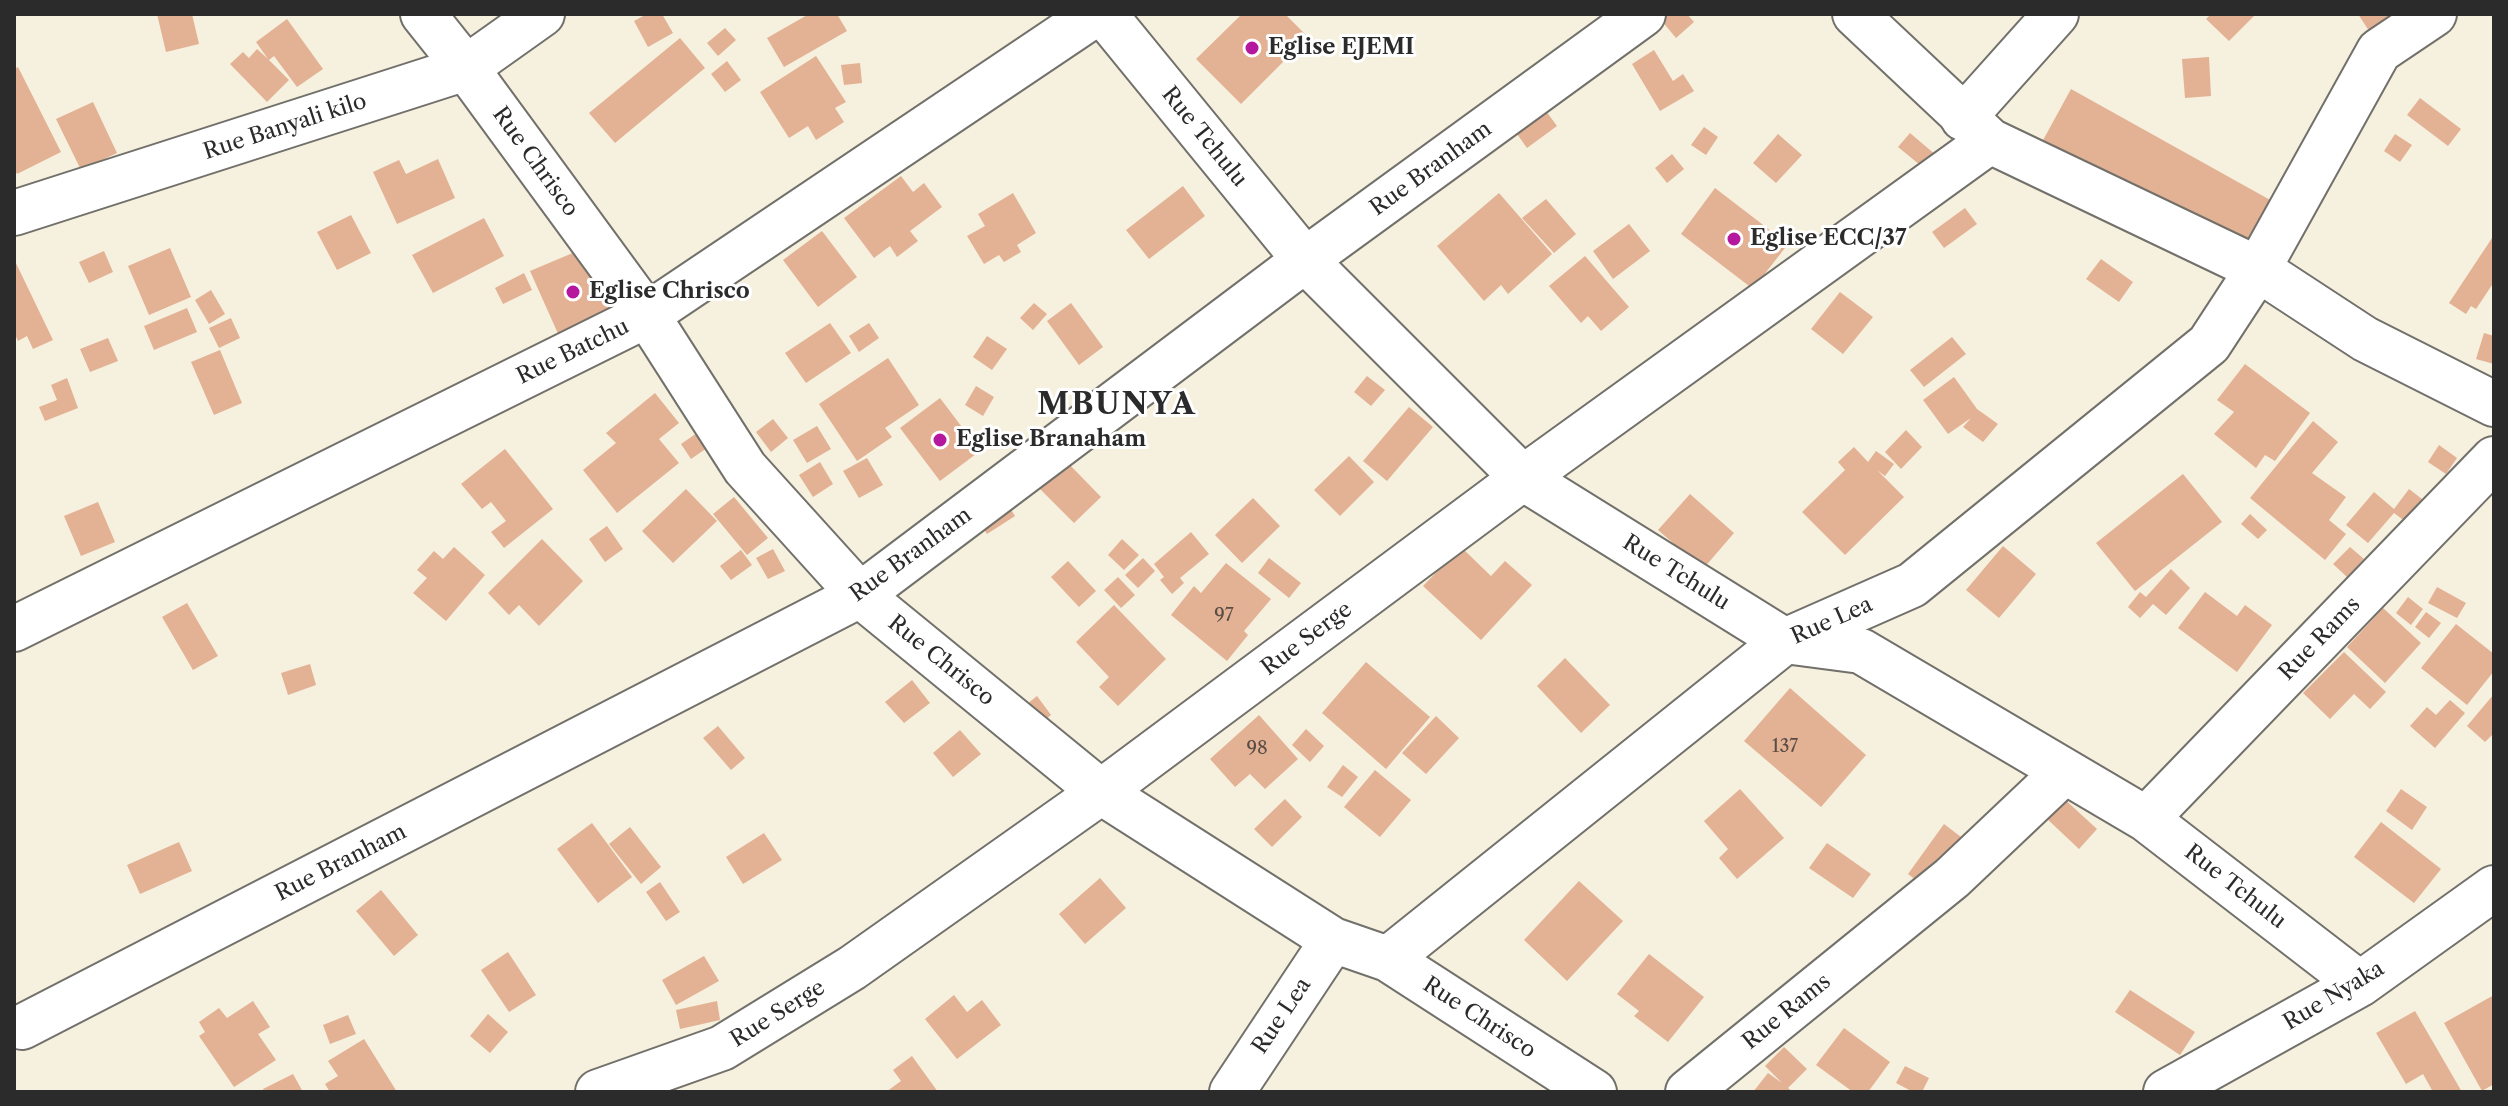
<!DOCTYPE html>
<style>
body{margin:0}
#map{position:relative;width:2508px;height:1106px;overflow:hidden;background:#f6f0df;font-family:"Libre Caslon Text",serif}
canvas{display:block}
.frame{position:absolute;inset:0;border:16px solid #2b2b2b;pointer-events:none}
</style>
<div id="map">
<canvas width="2508" height="1106"></canvas>
<div class="frame"></div>
</div>
<script>
const c = document.querySelector('canvas').getContext('2d');
c.lineJoin = 'round';
function fill(path, color) {
  c.fillStyle = color;
  c.fill(path, 'evenodd');
}
function shape(rows) {
  const path = new Path2D();
  for (const r of rows) {
    path.moveTo(r[0], r[1]);
    for (let i = 2; i < r.length; i += 2) path.lineTo(r[i], r[i + 1]);
  }
  return path;
}
function trace(path, color, width, dash) {
  c.strokeStyle = color;
  c.lineWidth = width;
  c.lineCap = dash ? 'butt' : 'round';
  c.setLineDash(dash || []);
  c.stroke(path);
}
function write(font, color, halo, rows, align = 'center') {
  c.font = font + ' "Libre Caslon Text",serif';
  c.lineWidth = 6;
  c.setLineDash([]);
  c.textBaseline = 'middle';
  c.strokeStyle = halo;
  c.fillStyle = color;
  for (const [text, x, y, turn = 0] of rows) {
    c.save();
    c.translate(x, y);
    c.rotate((+turn || 0) * Math.PI / 180);
    c.textAlign = isNaN(turn) ? turn : align;
    if (halo) c.strokeText(text, 0, 0);
    c.fillText(text, 0, 0);
    c.restore();
  }
}
fill(shape([
 [157,14,192,14,199,44,166,52],
 [647,14,662,14,673,33,648,47,634,21],
 [809,14,837,14,847,31,784,67,767,38],
 [1242,14,1285,14,1308,37,1241,104,1196,59],
 [1668,14,1687,14,1694,22,1676,38,1661,20],
 [2211,14,2256,14,2229,41,2206,19],
 [2358,14,2392,14,2406,35,2382,51],
 [287,19,323,69,297,87,274,56,269,60,289,80,267,102,230,64,243,52,249,58,257,49,268,59,256,42],
 [725,28,736,40,718,56,707,43],
 [680,38,705,68,615,143,589,113],
 [1654,50,1673,81,1683,74,1694,91,1660,111,1632,64],
 [816,56,846,102,835,108,844,122,816,140,808,126,789,138,760,92],
 [2209,57,2211,96,2185,98,2182,59],
 [727,61,741,80,725,92,711,74],
 [860,63,862,83,844,85,841,65],
 [18,67,61,152,17,174,14,168,14,69],
 [2071,89,2281,206,2252,259,2042,142],
 [2420,98,2461,129,2448,146,2407,115],
 [93,102,117,153,81,170,56,119],
 [1540,103,1557,126,1527,148,1510,124],
 [1704,127,1718,137,1706,155,1691,145],
 [1910,133,1937,156,1925,169,1898,147],
 [1778,134,1802,155,1776,183,1753,163],
 [2395,134,2412,145,2400,162,2384,151],
 [1672,154,1684,169,1667,183,1655,168],
 [438,159,455,198,397,224,373,172,399,160,406,174],
 [901,176,913,192,924,183,942,207,910,231,918,241,897,257,890,246,874,258,844,218],
 [1183,186,1205,216,1149,259,1126,230],
 [1715,188,1788,244,1753,289,1681,234],
 [1013,193,1036,233,1017,245,1021,252,1004,262,999,255,984,264,967,236,985,226,978,214],
 [1499,193,1552,254,1508,294,1501,285,1484,301,1437,246],
 [1546,199,1576,234,1554,253,1522,218],
 [1965,208,1977,224,1944,248,1932,232],
 [351,215,371,253,337,270,317,232],
 [484,218,504,256,433,293,412,255],
 [1629,224,1650,251,1613,279,1593,251],
 [822,231,857,277,818,307,783,260],
 [2494,235,2494,282,2476,309,2471,306,2466,314,2449,303],
 [587,247,616,313,560,338,530,271],
 [170,248,191,297,149,315,128,266],
 [104,251,113,272,89,283,79,262],
 [1585,256,1629,307,1601,331,1588,316,1581,323,1549,286],
 [14,259,53,340,33,349,27,336,18,341,14,332],
 [2101,259,2133,282,2119,302,2086,279],
 [524,273,532,290,503,304,495,288],
 [211,290,225,314,209,324,195,300],
 [1840,292,1873,317,1843,354,1811,329],
 [1034,303,1047,314,1033,330,1020,318],
 [1071,303,1103,347,1079,365,1047,321],
 [187,308,197,332,154,350,144,326],
 [231,318,240,338,219,348,209,328],
 [830,323,851,353,806,383,785,353],
 [869,323,879,338,859,352,849,336],
 [2484,333,2494,336,2494,364,2476,359],
 [987,336,1007,349,992,370,973,357],
 [1952,337,1966,354,1924,387,1910,370],
 [108,338,118,361,90,372,80,349],
 [220,350,242,403,214,415,191,362],
 [888,358,919,405,885,428,892,437,857,461,819,404],
 [2245,364,2310,413,2275,461,2265,455,2256,468,2214,434,2234,412,2217,400],
 [1367,376,1385,390,1371,406,1354,392],
 [1954,377,1977,409,1998,424,1983,442,1963,427,1971,418,1948,434,1923,400],
 [67,378,78,408,45,421,39,407,57,400,51,385],
 [976,386,994,397,983,416,965,405],
 [655,393,679,423,659,439,679,463,617,513,583,470,616,443,606,433],
 [940,398,980,451,940,481,900,428],
 [1409,407,1433,427,1387,481,1363,461],
 [773,419,788,438,771,452,756,432],
 [2313,421,2338,442,2312,473,2346,497,2329,520,2346,534,2325,560,2250,498],
 [817,426,831,449,807,463,793,440],
 [1906,430,1922,447,1901,469,1885,452],
 [697,433,707,448,691,459,681,444],
 [2439,445,2457,458,2446,474,2428,462],
 [1854,447,1868,462,1876,451,1894,464,1885,476,1877,470,1904,497,1845,555,1802,512,1845,470,1838,462],
 [505,449,553,509,504,548,491,532,506,521,491,502,482,509,461,484],
 [1349,456,1374,482,1340,516,1314,490],
 [867,458,883,485,859,498,843,471],
 [820,462,833,484,813,497,799,475],
 [1067,462,1101,497,1074,523,1040,489],
 [2183,474,2222,522,2135,591,2096,543],
 [686,489,717,521,673,563,642,531],
 [2409,489,2431,506,2414,528,2394,513,2368,543,2346,525,2374,492,2394,509],
 [1690,494,1734,533,1703,569,1658,530],
 [1002,496,1015,516,987,534,974,514],
 [734,497,768,538,747,555,713,514],
 [1253,498,1280,526,1242,563,1215,535],
 [98,502,115,542,81,556,64,516],
 [2250,514,2267,530,2258,539,2241,524],
 [607,526,623,549,605,562,589,539],
 [1191,532,1209,554,1180,578,1184,583,1172,594,1160,580,1164,577,1154,564],
 [542,539,583,581,539,626,519,605,509,615,488,593],
 [1122,539,1139,555,1124,570,1108,555],
 [2003,546,2036,574,1999,618,1966,590],
 [454,547,485,575,446,621,413,593,427,578,417,570,434,551,443,559],
 [1461,547,1491,576,1505,561,1532,585,1481,640,1423,586],
 [2350,547,2364,559,2347,577,2333,564],
 [773,549,785,571,768,579,756,558],
 [741,550,752,565,731,580,720,566],
 [1143,558,1155,571,1138,588,1125,575],
 [1269,558,1301,583,1289,598,1258,573],
 [1068,561,1096,591,1079,607,1051,577],
 [1226,563,1271,599,1244,631,1248,635,1227,661,1171,615,1194,586,1201,593],
 [2171,569,2190,588,2166,615,2153,604,2140,618,2128,607,2140,592,2146,597],
 [1118,577,1135,595,1121,608,1104,590],
 [2437,587,2466,603,2457,618,2428,603],
 [2205,592,2237,616,2245,605,2272,625,2237,672,2178,628],
 [2408,597,2423,609,2411,625,2396,613],
 [187,603,218,656,193,670,162,617],
 [1114,605,1166,659,1118,706,1099,687,1109,677,1076,642],
 [2383,608,2421,643,2385,683,2347,647],
 [2426,612,2441,623,2429,638,2415,627],
 [2456,624,2494,654,2494,671,2467,705,2421,668],
 [2344,652,2386,692,2370,709,2354,694,2330,719,2303,693],
 [1565,658,1610,705,1581,733,1537,686],
 [1366,662,1430,717,1386,769,1322,713],
 [310,664,316,685,288,695,281,673],
 [912,680,930,703,904,723,885,702],
 [1790,688,1866,755,1821,807,1744,741],
 [2494,694,2494,733,2485,742,2467,726],
 [1037,696,1051,715,1037,727,1022,708],
 [2450,700,2465,713,2435,748,2410,726,2427,707,2436,715],
 [1259,715,1298,759,1265,789,1250,774,1235,787,1210,759],
 [1436,716,1459,738,1426,774,1402,753],
 [718,726,745,758,731,770,703,738],
 [1306,729,1324,746,1310,762,1292,745],
 [960,730,981,754,953,777,933,753],
 [1343,765,1358,777,1342,797,1327,787],
 [1375,770,1411,800,1380,837,1344,807],
 [1740,789,1784,838,1737,879,1719,858,1728,849,1704,821],
 [2401,789,2427,807,2412,830,2386,811],
 [2062,797,2097,829,2079,849,2044,816],
 [1285,799,1302,817,1272,847,1254,829],
 [2381,822,2441,869,2414,903,2354,857],
 [592,823,632,877,598,903,557,849],
 [1944,824,1965,840,1929,890,1908,874],
 [630,827,661,867,641,884,609,844],
 [764,833,782,860,743,884,726,857],
 [179,842,192,871,140,894,127,865],
 [1827,843,1871,874,1853,898,1809,868],
 [1100,878,1126,908,1085,944,1059,914],
 [1579,881,1623,921,1567,981,1524,940],
 [660,882,680,912,666,921,646,892],
 [381,890,418,935,394,956,356,911],
 [508,952,536,995,509,1012,481,970],
 [1649,954,1704,997,1668,1042,1634,1016,1639,1011,1617,994],
 [704,956,719,981,676,1005,662,980],
 [2130,990,2195,1032,2180,1055,2115,1012],
 [954,995,967,1012,982,1000,1001,1025,957,1059,925,1019],
 [2494,995,2494,1084,2482,1091,2444,1023],
 [253,1001,270,1027,258,1034,276,1060,234,1087,199,1036,205,1032,199,1022,219,1008,227,1018],
 [717,1001,720,1020,680,1029,676,1010],
 [2415,1011,2462,1092,2433,1092,2423,1074,2406,1084,2376,1033],
 [488,1014,508,1032,490,1053,470,1036],
 [348,1015,356,1034,330,1044,323,1025],
 [1844,1028,1890,1062,1868,1092,1853,1092,1816,1065],
 [364,1039,397,1092,330,1092,325,1084,338,1076,328,1061],
 [1784,1047,1807,1069,1788,1088,1793,1092,1753,1092,1768,1073,1782,1083,1765,1066],
 [912,1056,938,1092,886,1092,901,1081,893,1070],
 [1905,1066,1929,1078,1922,1092,1913,1092,1896,1083],
 [293,1074,303,1092,264,1092,263,1089]
]), '#e3b193');
const minor = shape([
 [423,14,466,68,647,315,745,468,860,595,1101,792,1333,940,1388,959,1594,1092],
 [1104,14,1305,260,1523,478,1785,641,1861,651,2146,819,2360,984],
 [1963,118,2056,14],
 [14,213,466,68,542,14],
 [14,629,647,315,1095,14],
 [2146,819,2494,459],
 [1388,959,1785,641,1912,585,2209,344,2258,269,2379,51,2434,14],
 [22,1027,860,595,1305,260,1643,14],
 [598,1092,722,1048,852,968,1101,792,1523,478,1990,141],
 [1232,1092,1333,940],
 [1688,1092,1952,878,2064,772],
 [2166,1092,2360,984,2494,888]
]);
const tertiary = shape([
 [1855,14,1990,141,2258,269,2365,339,2494,404]
]);
trace(minor, '#72706a', 48);
trace(tertiary, '#72706a', 48);
trace(minor, '#fff', 44);
trace(tertiary, '#fff', 44);
for (const [x, y, r, color] of [
 [1252,48,8,"#b5179e"],
 [1734,239,8,"#b5179e"],
 [573,292,8,"#b5179e"],
 [940,440,8,"#b5179e"]
]) {
  const dot = new Path2D();
  dot.arc(x, y, r, 0, 2 * Math.PI);
  c.fillStyle = color;
  c.fill(dot);
  trace(dot, '#fff', 3);
}
write('18px', '#594c45', null, [
 ["97",1224,616],
 ["137",1785,747],
 ["98",1257,749]
]);
write('bold 22px', '#2b2b2b', '#fff', [
 ["Eglise EJEMI",1268,48],
 ["Eglise ECC/37",1750,239],
 ["Eglise Chrisco",589,292],
 ["Eglise Branaham",956,440]
], 'left');
write('22px', '#2b2b2b', '#fff', [
 ["Rue Banyali kilo",285,127,-18],
 ["Rue Tchulu",1204,137,51],
 ["Rue Chrisco",535,162,54],
 ["Rue Branham",1431,169,-36],
 ["Rue Batchu",573,352,-26],
 ["Rue Branham",911,555,-36],
 ["Rue Tchulu",1676,573,32],
 ["Rue Lea",1832,621,-24],
 ["Rue Serge",1307,639,-37],
 ["Rue Rams",2320,639,-46],
 ["Rue Chrisco",941,661,39],
 ["Rue Branham",341,863,-27],
 ["Rue Tchulu",2235,887,38],
 ["Rue Nyaka",2334,996,-31],
 ["Rue Rams",1787,1012,-39],
 ["Rue Serge",778,1014,-32],
 ["Rue Lea",1282,1016,-56],
 ["Rue Chrisco",1479,1018,33]
]);
c.letterSpacing = '2px';
write('bold 30px', '#2b2b2b', '#fff', [
 ["MBUNYA",1117,405]
]);
c.letterSpacing = '0px';
</script>
